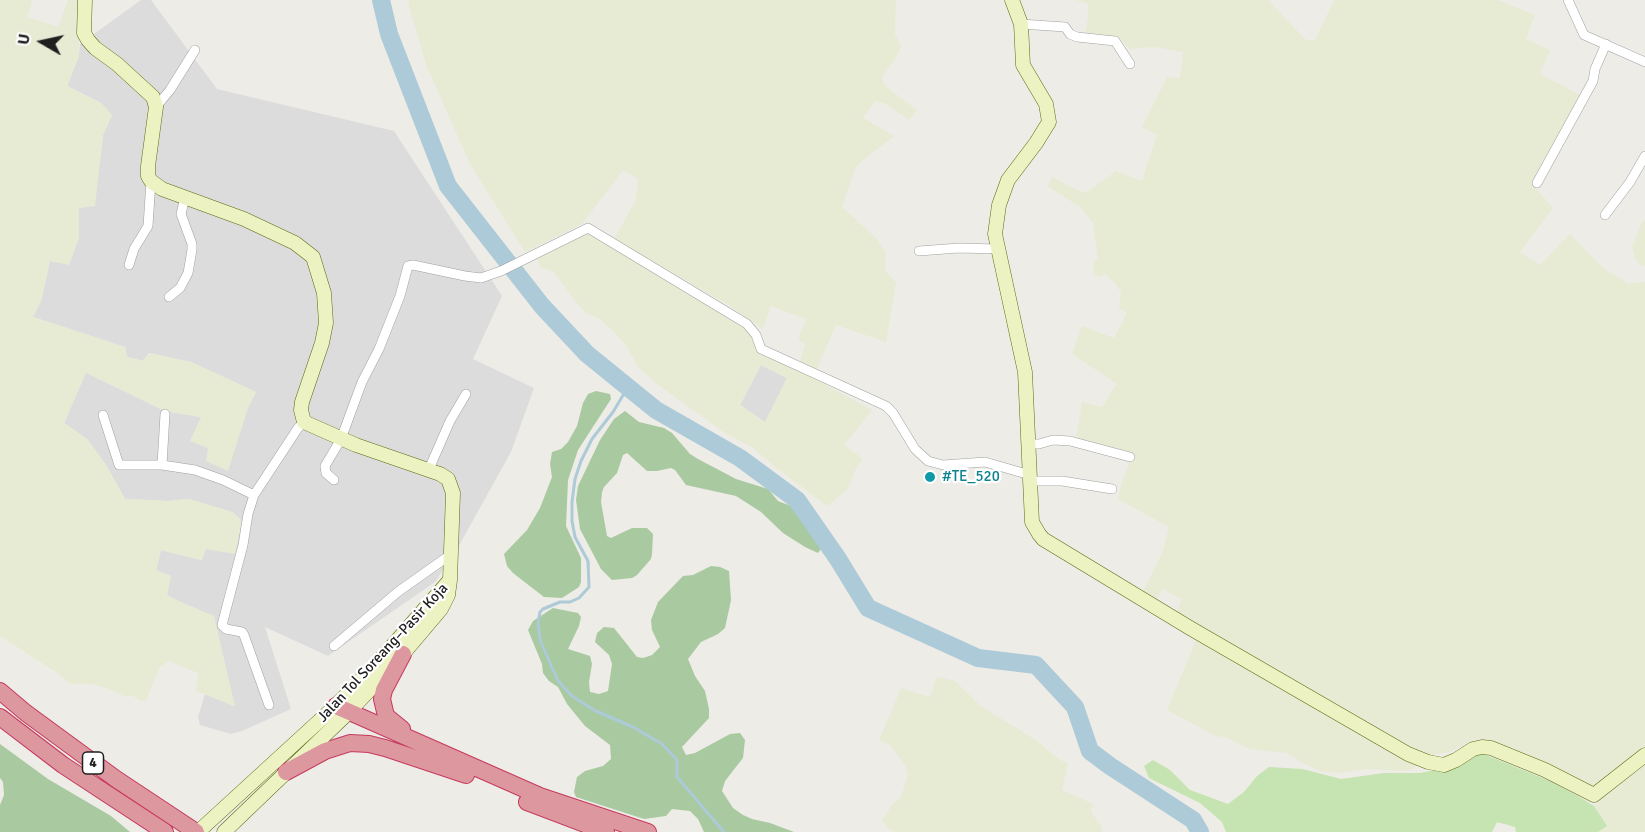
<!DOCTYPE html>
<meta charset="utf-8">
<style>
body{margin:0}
#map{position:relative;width:1645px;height:832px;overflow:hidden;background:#eeece6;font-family:Signika,sans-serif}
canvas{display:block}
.north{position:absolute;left:12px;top:12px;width:60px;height:60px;-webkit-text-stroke:4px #fff;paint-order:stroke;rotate:279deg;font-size:16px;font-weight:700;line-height:24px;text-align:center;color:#1f1f1f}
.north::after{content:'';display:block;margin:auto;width:21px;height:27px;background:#1f1f1f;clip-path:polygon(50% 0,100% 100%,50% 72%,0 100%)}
</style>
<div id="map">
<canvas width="1645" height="832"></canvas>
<div class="north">U</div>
</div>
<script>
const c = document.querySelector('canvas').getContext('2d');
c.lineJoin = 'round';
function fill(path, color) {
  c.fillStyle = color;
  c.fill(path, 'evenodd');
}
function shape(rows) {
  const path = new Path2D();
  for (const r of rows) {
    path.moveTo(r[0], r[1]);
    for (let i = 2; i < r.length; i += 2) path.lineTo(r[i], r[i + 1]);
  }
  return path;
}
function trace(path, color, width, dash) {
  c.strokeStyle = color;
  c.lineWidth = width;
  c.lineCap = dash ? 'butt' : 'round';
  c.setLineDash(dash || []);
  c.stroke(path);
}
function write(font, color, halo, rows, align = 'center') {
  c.font = font + ' Signika,sans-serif';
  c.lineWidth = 4.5;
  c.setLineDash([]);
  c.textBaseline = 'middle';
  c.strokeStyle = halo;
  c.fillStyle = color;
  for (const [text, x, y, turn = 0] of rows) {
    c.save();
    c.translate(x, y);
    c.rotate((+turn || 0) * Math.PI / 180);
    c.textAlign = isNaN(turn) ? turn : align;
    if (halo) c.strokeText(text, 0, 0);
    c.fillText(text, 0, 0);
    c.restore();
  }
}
fill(shape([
 [141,0,151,0,217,89,394,131,502,296,473,359,534,388,511,452,461,542,435,582,328,656,265,627,291,709,242,731,231,734,200,725,198,717,205,694,234,706,177,601,167,595,156,571,161,550,201,560,206,549,241,522,239,518,232,512,189,499,168,501,125,499,106,465,87,439,64,423,86,372,165,411,201,417,248,408,256,392,191,362,149,353,143,361,127,357,125,347,33,317,41,301,50,261,69,264,79,237,79,208,100,158,103,135,112,115,101,103,67,86,79,56,80,44],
 [761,365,787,378,765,422,740,405]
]), '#dddcdc');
fill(shape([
 [0,0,31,0,32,2,27,17,58,27,68,0,79,0,79,56,67,86,101,103,112,115,103,135,95,206,79,208,79,237,69,265,50,261,41,301,33,317,125,347,127,357,143,361,149,353,191,362,256,392,248,408,228,471,206,461,208,448,190,441,201,417,165,411,86,373,64,423,87,439,106,465,125,499,168,501,189,499,232,512,239,518,241,522,240,531,235,554,206,549,202,560,161,550,156,570,171,576,167,596,214,616,235,706,196,691,198,673,169,661,160,667,146,700,141,701,133,696,124,696,104,687,91,684,71,684,59,674,0,636],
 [407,0,409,3,409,0,896,0,895,34,901,46,896,58,882,77,884,85,917,110,909,120,886,104,875,101,863,118,894,136,856,166,842,207,876,238,885,252,885,270,896,283,886,342,836,325,817,369,800,362,805,344,798,340,806,319,771,306,763,329,730,306,614,239,635,202,637,190,638,179,623,170,582,224,525,252,470,164,427,67],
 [1075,0,1268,0,1306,40,1315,40,1334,0,1498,0,1535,15,1526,39,1550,50,1540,74,1580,95,1533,185,1553,208,1520,252,1540,265,1570,234,1603,268,1628,284,1645,282,1645,832,1598,832,1607,826,1594,806,1601,799,1597,791,1490,740,1474,739,1450,752,1436,754,1412,769,1403,771,1366,769,1339,773,1320,771,1303,763,1287,753,1249,749,1225,737,1216,736,1167,710,1201,628,1177,616,1181,599,1162,589,1156,601,1142,593,1163,551,1169,527,1118,499,1121,484,1133,454,1076,440,1082,402,1102,407,1117,384,1072,354,1082,326,1114,338,1127,313,1119,308,1121,293,1116,284,1105,274,1099,277,1093,274,1094,261,1098,259,1093,223,1080,207,1047,186,1052,177,1073,188,1086,193,1116,171,1142,181,1157,135,1142,127,1167,77,1180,78,1183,52,1154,47,1130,49,1119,38,1085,33,1088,19,1088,3],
 [1642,221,1645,221,1645,265,1641,266,1635,259,1632,247],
 [587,232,736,321,752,333,759,349,872,410,844,445,863,459,854,472,847,490,827,506,779,470,753,448,725,433,657,384,638,367,626,345,615,333,600,319,586,313,576,302,554,272,540,267,538,258],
 [761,365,787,378,765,422,740,405],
 [937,677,955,681,981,706,1037,741,1060,760,1068,763,1062,790,1093,804,1091,812,1102,827,1102,832,894,832,887,827,882,820,892,805,899,799,903,791,908,774,905,765,891,746,879,740,901,688,930,697]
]), '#e7ebd4');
fill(shape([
 [1481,753,1550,781,1578,796,1594,806,1607,826,1598,832,1516,832,1515,827,1497,822,1492,832,1226,832,1222,822,1200,803,1149,778,1144,766,1153,760,1170,770,1190,790,1228,804,1244,792,1257,776,1269,767,1302,769,1341,779,1384,773,1420,773,1455,766]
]), '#c6e3b2');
fill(shape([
 [596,391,610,394,611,399,578,450,568,480,566,526,581,558,581,582,579,587,562,598,544,597,513,573,507,566,504,554,527,530,540,508,552,477,550,464,552,452,561,449,568,442,577,426,583,403,588,394],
 [625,411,639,422,664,428,672,433,690,454,698,459,736,479,768,489,778,501,791,506,798,512,802,521,812,531,821,549,818,553,805,547,783,533,761,512,736,496,686,485,675,470,671,468,657,471,647,471,627,453,623,455,617,473,604,487,602,492,601,502,607,536,611,538,632,528,647,528,653,534,652,554,651,559,637,575,632,578,612,580,601,569,580,529,576,500,578,486,600,440,614,419],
 [711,566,720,567,729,571,731,600,725,628,718,634,701,642,688,659,695,676,705,691,709,709,709,718,682,747,686,755,695,753,730,734,740,733,745,740,743,758,725,781,722,791,733,808,743,815,752,819,770,823,794,832,704,832,698,819,690,811,672,809,666,816,644,819,576,797,574,792,577,777,585,771,603,766,611,759,610,745,585,726,567,704,558,687,549,681,543,673,542,664,528,630,533,621,553,608,578,613,581,617,579,626,568,649,590,656,592,664,589,682,590,692,599,694,608,691,612,664,609,655,595,642,597,633,604,627,614,628,637,657,643,658,652,655,660,647,652,630,651,620,658,602,683,576,693,575],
 [0,744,48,779,111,816,130,832,0,832,0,805,4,795,3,782,0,778]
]), '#a9c9a0');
trace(shape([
 [628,387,613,412,592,439,581,461,575,479,572,502,572,521,575,537,588,561,589,587,579,598,570,602,560,602,543,609,540,612,538,622,540,640,558,681,573,697,596,711,633,727,662,744,677,760,677,777,724,832]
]), '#accad7', 3);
trace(shape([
 [381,0,389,34,448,186,542,306,587,354,656,410,740,458,797,500,838,559,868,608,978,658,1036,665,1075,707,1090,751,1110,766,1193,820,1200,832]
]), '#accad7', 18);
const street = shape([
 [1568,0,1584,35,1645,62],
 [1021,24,1065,27,1070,34,1077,37,1115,41,1130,64],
 [156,107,170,90,195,50],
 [1537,183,1593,81,1595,69,1606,44],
 [1605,215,1630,182,1645,156],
 [919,251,959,248,997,249],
 [129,265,134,249,148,226,151,181],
 [169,297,180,288,188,273,192,250,192,244,181,214,185,197],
 [103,415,119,465,162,465,195,470,223,480,254,495],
 [1027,444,1039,444,1053,440,1070,441,1130,457],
 [162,465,165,414],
 [429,469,450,421,466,394],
 [334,480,326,473,325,466,341,439,362,382,379,349,400,296,408,266,413,265,465,276,481,278,501,271,588,228,747,324,756,335,761,349,886,406,893,413,915,449,928,461,943,465,985,462,1030,475],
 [1031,481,1062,481,1112,489],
 [334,646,399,591,450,555],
 [269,705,244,635,242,632,226,629,222,625,243,545,248,514,254,495,298,428,304,422]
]);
const secondary = shape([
 [85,0,84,33,88,40,95,48,117,64,153,97,156,107,148,166,148,176,151,181,162,189,244,219,295,243,313,257,324,293,326,323,322,343,302,402,301,410,304,422,356,445,440,474,448,479,453,493,450,580,448,595,441,609,403,654,349,712,224,832],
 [1012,0,1021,24,1023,65,1046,104,1049,122,1036,143,1008,180,999,205,995,234,1025,372,1032,522,1039,534,1043,539,1190,628,1408,754,1428,762,1444,765,1456,760,1473,749,1482,747,1491,748,1545,770,1594,795,1645,755],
 [198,832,329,712,372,669,449,581]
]);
const highway = shape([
 [0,691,26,713,116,779,196,832],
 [336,706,540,796,648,832],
 [0,717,63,765,165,832],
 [402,729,386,716,382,699,384,690,403,654],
 [286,772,325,751,350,743,369,744,385,748,466,775],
 [527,802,606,832]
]);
trace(street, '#a0a0a0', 10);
trace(secondary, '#5a6a12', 15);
trace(highway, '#c6395f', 18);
trace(street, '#fff', 9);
trace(secondary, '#ecf2c1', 14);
trace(highway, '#dd979f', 16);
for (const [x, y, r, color] of [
 [930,477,6,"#0f9aa8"]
]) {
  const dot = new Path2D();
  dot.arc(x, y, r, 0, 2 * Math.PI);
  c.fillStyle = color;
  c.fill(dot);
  trace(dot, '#fff', 2);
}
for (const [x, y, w] of [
 [93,763,21]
]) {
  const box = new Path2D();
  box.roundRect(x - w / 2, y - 11, w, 22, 4.5);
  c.fillStyle = '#fff';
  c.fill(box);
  trace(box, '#1f1f1f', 1.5);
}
write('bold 14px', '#1f1f1f', null, [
 ["4",93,763]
]);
write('15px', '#0d838f', '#fff', [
 ["#TE_520",942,477]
], 'left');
write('15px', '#1f1f1f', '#fff', [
 ["Jalan Tol Soreang–Pasir Koja",383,653,-47]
]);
</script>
